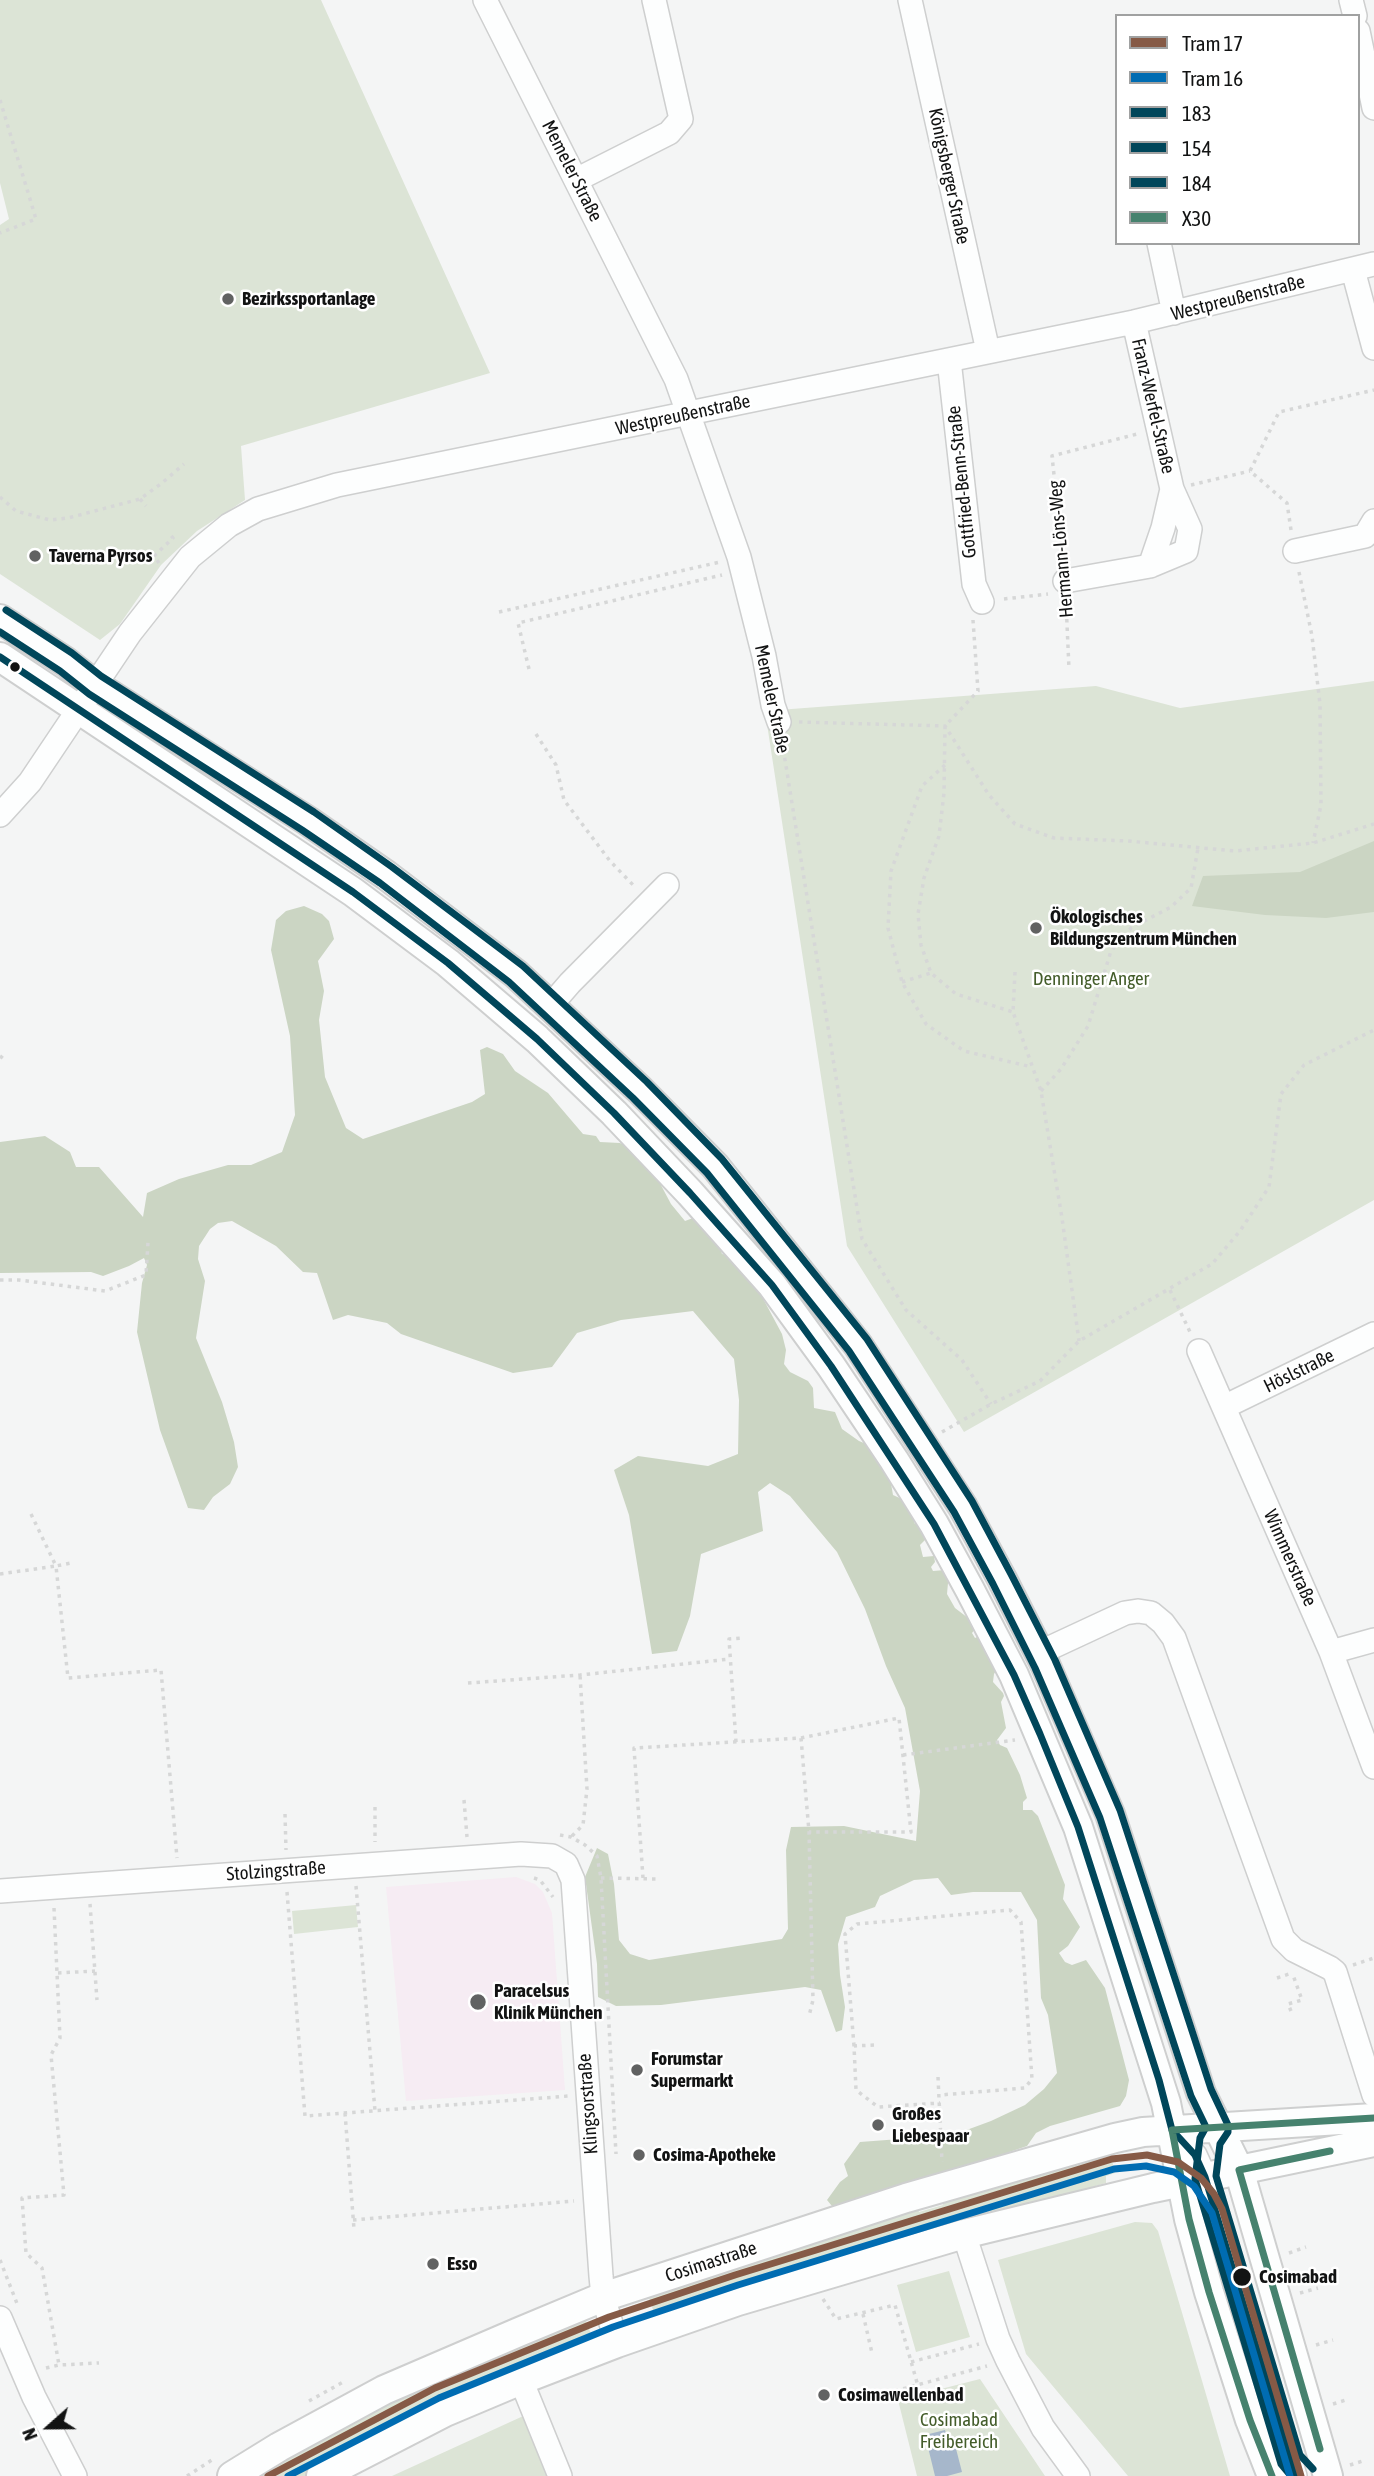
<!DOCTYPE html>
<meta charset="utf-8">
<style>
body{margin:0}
#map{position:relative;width:1374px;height:2476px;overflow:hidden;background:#f4f5f5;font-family:"Asap Condensed",sans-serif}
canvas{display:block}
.legend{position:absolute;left:1115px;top:14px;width:245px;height:231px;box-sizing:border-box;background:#fff;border:2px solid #a0a1a1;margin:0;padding:9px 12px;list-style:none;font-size:21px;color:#121313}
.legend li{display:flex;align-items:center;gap:14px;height:35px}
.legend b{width:35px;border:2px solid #a0a1a1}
.north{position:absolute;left:14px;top:2392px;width:70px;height:70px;-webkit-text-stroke:5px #fff;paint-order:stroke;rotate:249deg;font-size:19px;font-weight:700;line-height:28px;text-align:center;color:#121313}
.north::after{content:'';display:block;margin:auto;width:24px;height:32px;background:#121313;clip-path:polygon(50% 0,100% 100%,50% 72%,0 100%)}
</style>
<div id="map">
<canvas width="1374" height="2476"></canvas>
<ul class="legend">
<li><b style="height:9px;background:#865a46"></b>Tram 17</li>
<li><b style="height:9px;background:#006cb2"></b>Tram 16</li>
<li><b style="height:9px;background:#00465a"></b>183</li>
<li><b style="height:9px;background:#00465a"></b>154</li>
<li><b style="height:9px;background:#00465a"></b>184</li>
<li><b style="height:9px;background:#46826e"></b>X30</li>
</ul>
<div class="north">N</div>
</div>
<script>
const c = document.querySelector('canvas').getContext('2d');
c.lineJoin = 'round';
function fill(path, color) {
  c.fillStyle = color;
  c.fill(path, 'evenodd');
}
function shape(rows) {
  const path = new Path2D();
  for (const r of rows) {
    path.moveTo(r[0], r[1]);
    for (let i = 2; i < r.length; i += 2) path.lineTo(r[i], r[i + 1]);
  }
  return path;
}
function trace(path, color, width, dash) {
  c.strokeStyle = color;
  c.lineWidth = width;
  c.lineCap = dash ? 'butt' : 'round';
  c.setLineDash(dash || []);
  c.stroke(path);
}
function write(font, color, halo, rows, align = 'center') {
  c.font = font + ' "Asap Condensed",sans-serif';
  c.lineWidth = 5;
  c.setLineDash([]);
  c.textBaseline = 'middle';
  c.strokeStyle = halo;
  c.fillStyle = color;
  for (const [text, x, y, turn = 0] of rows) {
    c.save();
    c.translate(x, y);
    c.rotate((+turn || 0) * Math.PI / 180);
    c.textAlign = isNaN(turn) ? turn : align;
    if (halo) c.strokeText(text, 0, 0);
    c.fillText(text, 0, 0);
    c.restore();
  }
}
fill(shape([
 [516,1877,535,1884,543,1892,552,1913,565,2090,406,2101,386,1887]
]), '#f6ecf3');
fill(shape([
 [0,0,321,0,490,373,241,446,245,500,197,531,161,565,120,624,100,640,0,574,0,225,9,219,0,183],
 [1374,681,1374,1200,964,1432,847,1246,765,711,1096,686,1180,708],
 [356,1905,358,1927,294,1934,292,1911],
 [1109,2148,1115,2173,1106,2176,1106,2183,912,2238,657,2322,647,2292,918,2207,919,2212,943,2205,942,2199],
 [1135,2222,1152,2223,1158,2231,1230,2476,1128,2476,1026,2354,998,2260],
 [949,2271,970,2337,916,2352,897,2285],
 [584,2316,593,2339,308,2476,242,2476,406,2388],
 [980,2379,1045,2476,917,2476,898,2400],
 [532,2412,558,2476,392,2476]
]), '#dce4d6');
fill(shape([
 [1374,841,1374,912,1326,918,1265,915,1192,906,1203,876,1300,872],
 [304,906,322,914,329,921,334,939,318,961,324,991,319,1020,325,1077,346,1128,363,1139,472,1102,485,1094,480,1050,487,1047,503,1054,515,1071,548,1093,583,1134,596,1136,600,1142,620,1143,639,1152,654,1172,671,1204,685,1221,693,1218,719,1244,722,1254,734,1256,745,1270,747,1279,759,1291,782,1334,786,1350,784,1364,790,1372,808,1381,813,1388,814,1408,835,1412,842,1429,859,1441,876,1448,889,1472,893,1495,906,1501,917,1518,914,1523,922,1526,928,1537,920,1545,923,1557,934,1556,935,1562,931,1567,933,1571,945,1570,949,1572,947,1594,955,1608,972,1621,975,1629,972,1633,975,1638,981,1635,997,1669,994,1674,993,1682,1003,1693,1004,1696,1001,1702,1006,1728,997,1740,1000,1745,1007,1748,1020,1775,1027,1798,1023,1802,1023,1810,1032,1810,1038,1816,1065,1885,1063,1899,1080,1927,1068,1946,1059,1953,1065,1962,1072,1965,1086,1960,1105,1988,1129,2080,1126,2096,1120,2106,1050,2126,1036,2133,1027,2146,857,2204,836,2211,827,2200,840,2182,848,2176,844,2164,860,2142,953,2135,991,2121,1025,2105,1044,2089,1057,2073,1048,2015,1041,1998,1037,1920,1021,1892,973,1892,951,1895,938,1878,914,1880,880,1896,875,1907,846,1917,838,1944,840,1975,845,2007,842,2030,836,2032,821,1990,805,1987,661,2005,616,2006,598,1997,597,1964,585,1877,597,1848,608,1854,614,1884,619,1940,630,1954,649,1960,782,1939,788,1929,786,1850,791,1827,844,1826,916,1841,920,1791,905,1708,886,1666,865,1609,837,1552,790,1496,770,1483,758,1492,763,1531,701,1554,690,1616,677,1651,652,1654,629,1515,614,1470,638,1456,708,1466,738,1454,739,1400,734,1359,693,1311,621,1320,577,1333,552,1367,513,1373,401,1334,387,1323,348,1315,333,1320,317,1273,303,1272,276,1246,232,1221,218,1223,210,1229,199,1246,198,1259,205,1281,196,1338,222,1402,234,1442,238,1467,230,1484,213,1497,204,1510,188,1508,160,1430,137,1332,142,1283,147,1265,144,1258,129,1266,103,1276,91,1272,0,1273,0,1142,45,1136,70,1152,76,1167,99,1167,143,1217,147,1193,179,1179,228,1165,251,1165,282,1152,295,1115,290,1036,271,950,276,920,286,911]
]), '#cbd5c3');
fill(shape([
 [945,2430,948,2442,954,2441,962,2472,947,2476,935,2476,925,2435]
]), '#a6b7cb');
const minor = shape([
 [485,0,676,379,739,557,764,656,773,705,779,722],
 [910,0,988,351],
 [1351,0,1355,16],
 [1358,31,1374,108],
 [576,180,669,133,681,119,654,0],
 [1159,243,1174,313],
 [1353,270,1374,348],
 [949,360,974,584,982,602],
 [1295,551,1365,536,1374,521],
 [1150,566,1186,551,1190,529,1172,489],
 [1065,581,1150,566,1163,528,1172,489,1134,322],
 [0,815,30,782,130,633,190,557,229,525,258,509,337,485,1134,322,1374,264],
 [551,1005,570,983,667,885],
 [1199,1351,1331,1652,1374,1767],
 [1224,1407,1374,1334],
 [1331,1652,1374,1640],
 [1039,1653,1125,1613,1138,1611,1151,1613,1163,1623,1174,1638,1283,1939,1294,1950,1330,1968,1335,1972,1374,2095],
 [0,1891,521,1854,552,1856,566,1864,573,1880,601,2276,603,2297,617,2343],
 [1172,2130,1195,2155,1205,2177,1295,2476],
 [964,2234,998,2339,1008,2361,1043,2428,1078,2476],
 [0,2318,34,2397,75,2476],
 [521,2380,560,2476]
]);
const major = shape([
 [0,619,66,662,95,685,308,821,386,875,516,974,640,1090,715,1166,858,1345,963,1507,1002,1579,1045,1664,1110,1814,1201,2093,1239,2170,1328,2476],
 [0,657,353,892,448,963,537,1039,614,1113,690,1193,772,1285,831,1366,894,1460,934,1524,970,1590,1014,1675,1078,1827,1166,2103,1189,2219,1209,2292,1250,2420,1272,2476],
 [232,2476,279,2447,384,2390,519,2332,603,2297,906,2198,1115,2138,1143,2132,1374,2118],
 [321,2476,445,2412,521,2380,617,2343,738,2301,964,2234,1153,2188,1374,2142]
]);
trace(minor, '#cecfcf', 26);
trace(major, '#cecfcf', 32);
trace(shape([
 [0,100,36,219,0,233],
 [1191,485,1250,471],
 [0,497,16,511,50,520,68,518,140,499,162,483,184,464],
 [140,499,146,506],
 [1291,530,1287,503,1250,471,1279,412,1374,390],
 [1063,559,1052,456,1137,434],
 [159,563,154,556,173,538,169,533],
 [1299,572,1312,636,1320,704,1321,805,1313,843],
 [1004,599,1048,594],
 [1066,602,1069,669],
 [499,612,720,562],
 [973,620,978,691,945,726,944,793,939,836,924,878,918,914,921,945,931,973,956,994,1013,1012],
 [529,669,518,623,722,575],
 [799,722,945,726,989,795,1015,824,1054,838,1128,841,1235,851,1313,843,1374,824],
 [536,734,556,765,564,800,610,861,636,888],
 [782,741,862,1239,906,1310,962,1360,991,1404],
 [945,765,922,786,891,871,888,928,902,982,926,1024,964,1051,1032,1067],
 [1015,972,1013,1012,1041,1091,1062,1218,1079,1341],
 [902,982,931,973],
 [0,1056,4,1059],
 [1041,1091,1061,1069,1088,1026,1111,951,1131,928,1171,907,1191,888,1198,848],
 [0,1280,19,1280,105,1291,146,1275,148,1242],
 [1170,1290,1190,1332],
 [942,1432,991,1404,1040,1381,1079,1341,1212,1264,1240,1231,1269,1187,1281,1094,1304,1065,1374,1030],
 [31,1514,56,1566,71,1563],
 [0,1574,56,1566,68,1678,161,1670,177,1858],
 [468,1683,580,1675,730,1659],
 [801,1738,809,1832,813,2000,809,2016],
 [736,1742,729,1639,742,1638],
 [903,1755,1015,1740],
 [464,1800,467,1837],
 [375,1807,375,1842],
 [285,1814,286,1850],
 [560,1835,571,1837,585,1845,597,1856,601,1878,616,2154],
 [572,1836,583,1825,587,1789,580,1675],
 [534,1878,540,1880,553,1897],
 [601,1878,659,1879],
 [643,1878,634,1748,801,1738,899,1718,911,1832,809,1832],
 [356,1886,375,2111],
 [287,1892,305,2116,569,2096],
 [90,1904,97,2000],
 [54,1908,60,2038,51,2055,64,2195,22,2198,26,2253,42,2268,59,2365],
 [1353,1965,1374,1958],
 [58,1973,95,1971],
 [1277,1978,1292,1973],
 [1291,2011,1288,2004,1302,2000,1293,1975],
 [874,2045,854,2046,856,2090,878,2107,940,2103],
 [854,2046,845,1934,857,1924,1010,1910,1021,1922,1032,2079,1025,2088,940,2095],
 [938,2077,942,2162],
 [345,2113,354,2229],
 [353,2220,574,2201],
 [1289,2253,1306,2247],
 [0,2260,18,2306],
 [1300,2293,1318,2288],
 [823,2299,836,2319,895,2305,918,2386],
 [863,2314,872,2353],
 [1316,2345,1333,2340],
 [911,2362,979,2344],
 [46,2368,59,2365,99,2363],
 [895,2391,987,2366],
 [309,2401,345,2381],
 [1333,2404,1349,2399],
 [1350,2465,1366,2460],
 [187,2476,215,2458]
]), '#d6d7d7', 3.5, [3.5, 5]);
trace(minor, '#fdfefe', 23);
trace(major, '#fdfefe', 28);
trace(shape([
 [0,657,353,892,448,963,537,1039,614,1113,690,1193,772,1285,831,1366,934,1524,1014,1675,1040,1734,1078,1827,1159,2080,1172,2130,1195,2155,1205,2177,1295,2476]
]), '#00465a', 7);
trace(shape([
 [0,632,60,671,89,694,302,830,380,883,509,982,633,1098,707,1173,849,1351,954,1512,993,1584,1035,1668,1100,1818,1191,2096,1206,2127,1200,2138,1195,2179,1281,2464,1291,2476]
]), '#00465a', 7);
trace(shape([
 [6,610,72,653,101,676,314,812,392,867,523,966,647,1082,722,1159,867,1339,972,1501,1011,1574,1055,1660,1120,1810,1211,2089,1228,2125,1228,2132,1220,2144,1216,2176,1300,2455,1313,2469]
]), '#00465a', 7);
trace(shape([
 [1320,2449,1239,2170,1330,2151],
 [1272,2476,1250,2420,1209,2292,1189,2219,1172,2130,1374,2118]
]), '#46826e', 7);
trace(shape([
 [268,2476,435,2388,609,2317,735,2275,1112,2159,1147,2155,1178,2162,1201,2178,1214,2194,1222,2209,1301,2476]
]), '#865a46', 7);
trace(shape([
 [288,2476,439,2398,613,2327,738,2285,1114,2169,1146,2166,1174,2172,1194,2186,1212,2213,1290,2476]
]), '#006cb2', 7);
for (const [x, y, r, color] of [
 [228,299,7,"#616262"],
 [35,556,7,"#616262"],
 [15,667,6,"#121313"],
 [1036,928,7,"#616262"],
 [478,2002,9,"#616262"],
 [637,2070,7,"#616262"],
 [878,2125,7,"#616262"],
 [639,2155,7,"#616262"],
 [433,2264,7,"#616262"],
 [1242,2277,10,"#121313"],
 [824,2395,7,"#616262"]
]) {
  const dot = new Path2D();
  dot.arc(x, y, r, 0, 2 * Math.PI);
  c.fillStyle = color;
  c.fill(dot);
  trace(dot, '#fff', 2.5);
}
write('19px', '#121313', '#fff', [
 ["Memeler Straße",572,171,63],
 ["Königsberger Straße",949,176,78],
 ["Westpreußenstraße",1238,298,-14],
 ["Franz-Werfel-Straße",1153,406,77],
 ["Westpreußenstraße",683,415,-12],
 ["Gottfried-Benn-Straße",962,482,-96],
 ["Hermann-Löns-Weg",1061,549,-95],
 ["Memeler Straße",772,699,78],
 ["Höslstraße",1299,1371,-26],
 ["Wimmerstraße",1290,1558,66],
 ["Stolzingstraße",276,1871,-4],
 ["Klingsorstraße",588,2104,-94],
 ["Cosimastraße",711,2262,-18]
]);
write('bold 19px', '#121313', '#fff', [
 ["Bezirkssportanlage",242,299],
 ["Taverna Pyrsos",49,556],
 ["Ökologisches",1050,917],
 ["Bildungszentrum München",1050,939],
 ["Paracelsus",494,1991],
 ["Klinik München",494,2013],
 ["Forumstar",651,2059],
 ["Supermarkt",651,2081],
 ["Großes",892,2114],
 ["Liebespaar",892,2136],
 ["Cosima-Apotheke",653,2155],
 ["Esso",447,2264],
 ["Cosimawellenbad",838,2395]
], 'left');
write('19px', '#445d2b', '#fff', [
 ["Denninger Anger",1091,979],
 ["Cosimabad",959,2420],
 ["Freibereich",959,2442]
]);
write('bold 19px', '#121313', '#fff', [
 ["Cosimabad",1259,2277]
], 'left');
</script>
